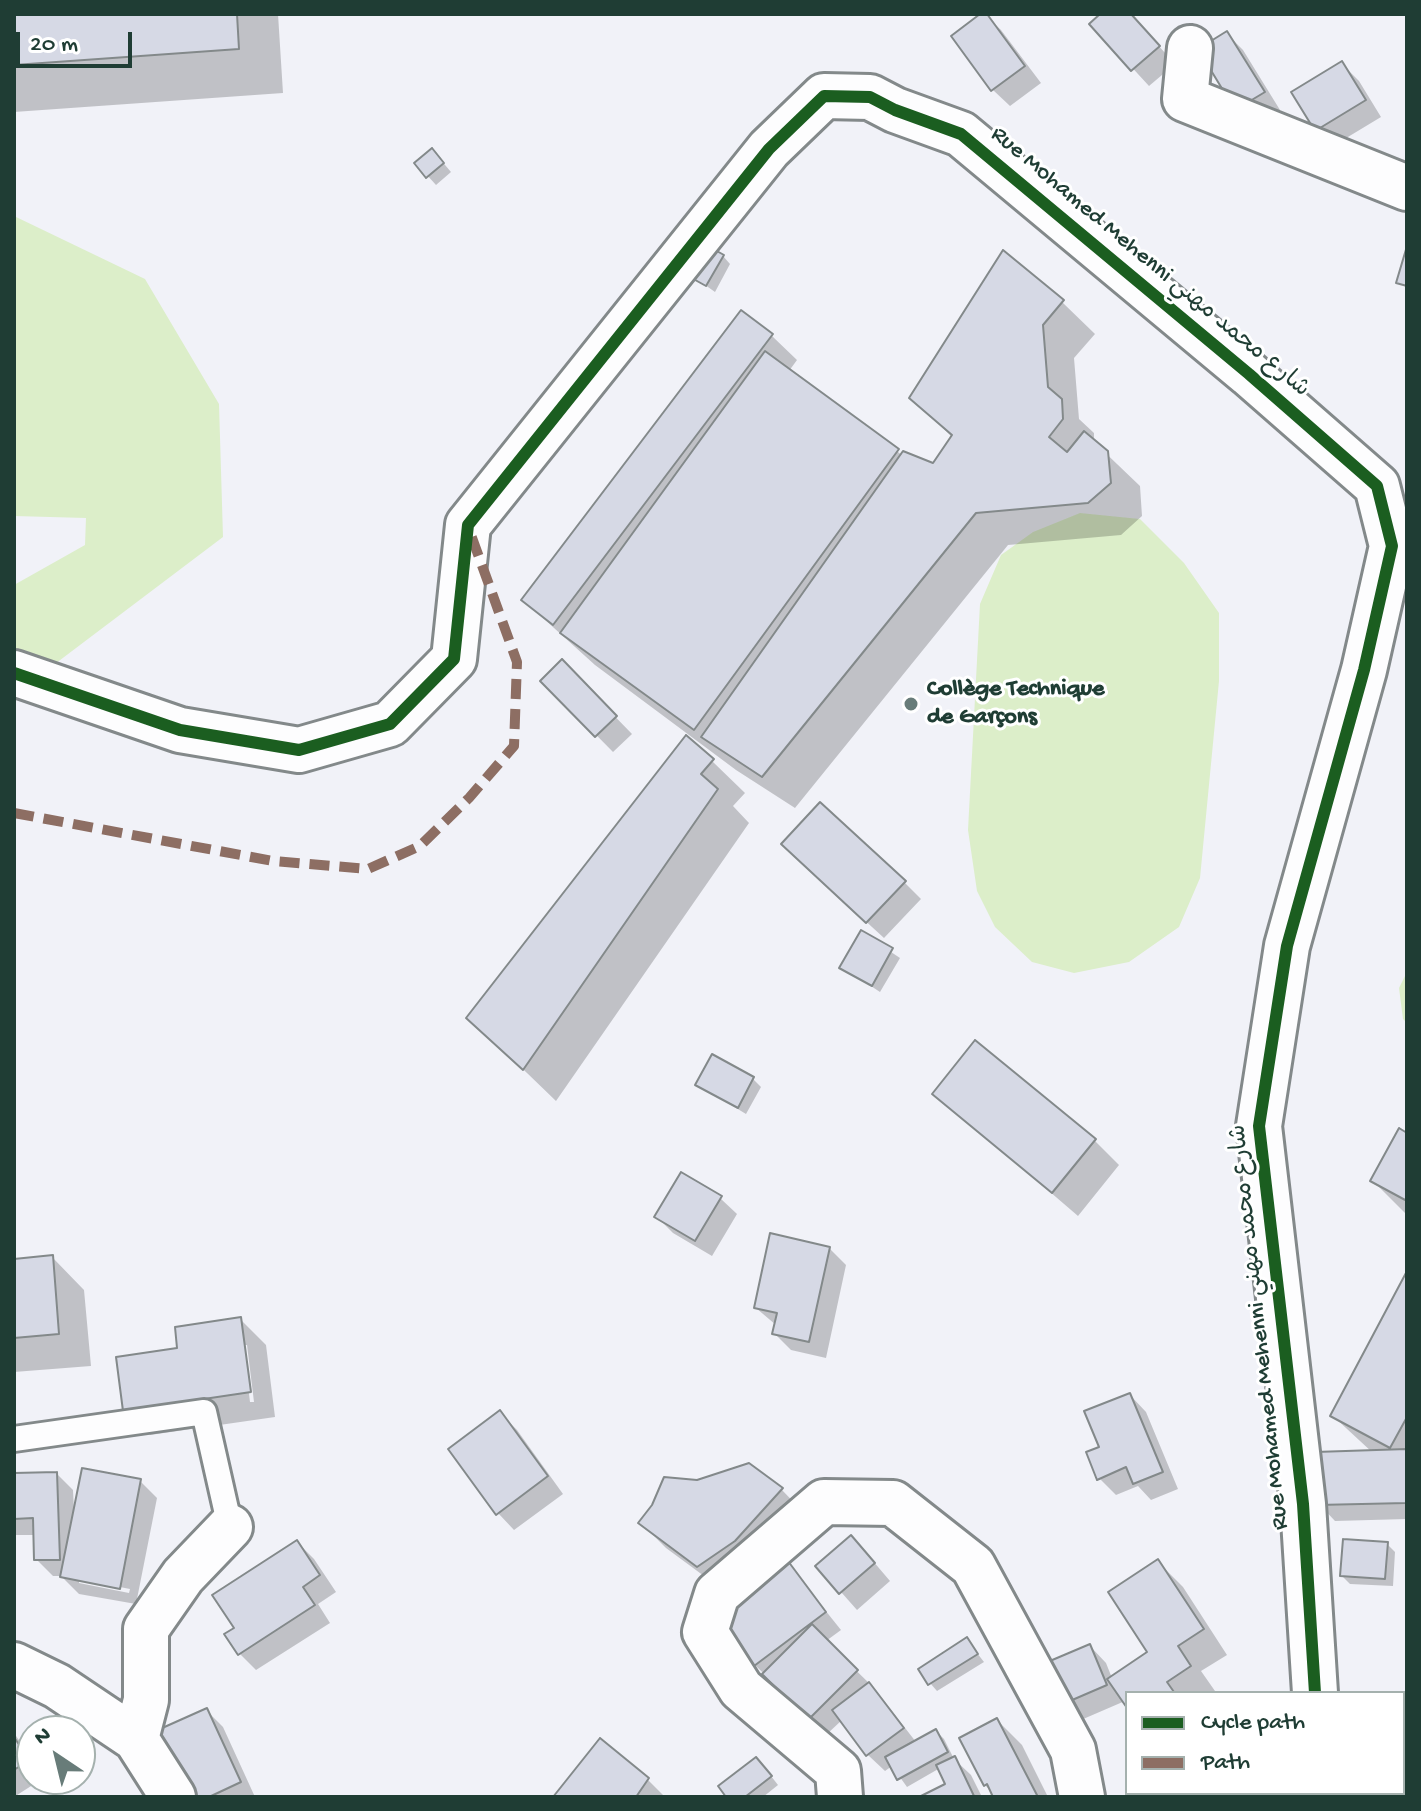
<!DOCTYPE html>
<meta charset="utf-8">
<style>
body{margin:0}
#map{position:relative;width:1421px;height:1811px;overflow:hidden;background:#f1f2f8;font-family:"Gochi Hand",sans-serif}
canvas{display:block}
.frame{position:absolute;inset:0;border:16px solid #1f3d34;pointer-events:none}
.legend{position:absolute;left:1125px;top:1691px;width:280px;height:104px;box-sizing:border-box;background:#fff;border:2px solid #a5b1ae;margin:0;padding:10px 14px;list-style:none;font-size:24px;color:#1f3d34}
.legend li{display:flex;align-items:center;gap:16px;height:40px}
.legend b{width:40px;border:2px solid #a5b1ae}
.north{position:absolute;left:16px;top:1715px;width:80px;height:80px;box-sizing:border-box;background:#fff;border:2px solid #a5b1ae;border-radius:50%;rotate:325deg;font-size:22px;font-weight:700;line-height:32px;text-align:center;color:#1f3d34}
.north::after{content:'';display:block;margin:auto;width:28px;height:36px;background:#687c79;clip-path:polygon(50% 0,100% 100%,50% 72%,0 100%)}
.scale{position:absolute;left:16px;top:32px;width:116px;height:36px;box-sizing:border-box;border:4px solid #1f3d34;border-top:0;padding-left:10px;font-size:24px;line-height:28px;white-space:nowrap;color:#1f3d34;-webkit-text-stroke:6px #fff;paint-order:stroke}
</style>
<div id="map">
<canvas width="1421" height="1811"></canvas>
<div class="frame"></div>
<ul class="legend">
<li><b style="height:10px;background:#1b5e20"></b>Cycle path</li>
<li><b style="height:10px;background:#8d6e63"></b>Path</li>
</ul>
<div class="north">N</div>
<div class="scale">20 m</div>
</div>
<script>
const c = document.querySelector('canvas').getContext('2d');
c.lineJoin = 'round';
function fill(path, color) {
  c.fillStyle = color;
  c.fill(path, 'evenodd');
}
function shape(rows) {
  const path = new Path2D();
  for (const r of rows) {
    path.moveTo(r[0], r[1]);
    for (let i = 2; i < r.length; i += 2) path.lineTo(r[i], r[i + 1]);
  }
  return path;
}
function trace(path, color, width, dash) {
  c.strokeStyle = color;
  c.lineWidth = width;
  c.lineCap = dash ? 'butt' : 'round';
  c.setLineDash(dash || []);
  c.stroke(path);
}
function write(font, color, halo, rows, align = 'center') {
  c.font = font + ' "Gochi Hand","Playpen Sans Arabic",sans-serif';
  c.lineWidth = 6;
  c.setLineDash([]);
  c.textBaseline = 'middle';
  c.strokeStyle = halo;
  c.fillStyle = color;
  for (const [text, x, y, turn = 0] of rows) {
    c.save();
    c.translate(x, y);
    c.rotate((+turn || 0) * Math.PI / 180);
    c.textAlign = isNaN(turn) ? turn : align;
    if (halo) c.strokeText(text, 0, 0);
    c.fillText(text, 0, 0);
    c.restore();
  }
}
fill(shape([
 [14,216,145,279,219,404,223,537,35,679,14,666,14,585,85,545,86,518,14,516],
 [1080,513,1140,519,1184,563,1219,613,1219,681,1200,878,1179,927,1129,962,1074,973,1032,962,995,927,977,891,968,830,980,604,1001,555,1033,532],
 [1407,972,1407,1023,1403,1019,1399,988]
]), '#dceec9');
fill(shape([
 [14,14,278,14,283,93,14,112],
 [984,14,1001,30,1041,83,1010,106,993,90],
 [1103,14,1130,14,1175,64,1149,86,1092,24],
 [1226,33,1243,50,1280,110,1253,126],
 [1342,64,1359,81,1381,117,1333,146,1316,130],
 [440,159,451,172,436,185,417,164],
 [723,256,730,264,715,292,691,275],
 [1062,302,1095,334,1074,358,1079,419,1094,433,1094,442,1140,486,1142,516,1121,535,1008,545,795,808,736,770,595,665,523,600,772,336,797,360,789,371,902,455,934,466,953,438,912,398],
 [562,662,632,734,613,752,543,681],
 [712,761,745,793,733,806,749,823,556,1101,469,1017],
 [800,861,904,882,921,899,884,938],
 [861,932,900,958,880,992,842,967],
 [753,1079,761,1087,746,1114,698,1085],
 [935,1093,1095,1141,1119,1165,1078,1216],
 [1407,1135,1407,1215,1373,1181],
 [720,1198,737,1214,712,1256,673,1233,657,1217],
 [829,1248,846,1265,826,1358,791,1350,774,1333,776,1325,756,1308],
 [52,1257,84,1290,91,1366,14,1372,14,1261],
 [1407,1275,1407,1519,1335,1521,1319,1504,1373,1453,1333,1416],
 [241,1320,266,1345,275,1417,150,1435,125,1410,180,1350],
 [243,1345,247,1345,254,1402,250,1402],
 [1130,1395,1146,1412,1178,1489,1151,1500,1138,1486,1116,1495,1099,1478,1102,1448],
 [500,1413,517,1430,563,1494,514,1530,498,1513],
 [748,1465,782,1490,806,1515,723,1590,666,1548,641,1523,698,1482],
 [57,1474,73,1490,74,1510,140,1481,157,1498,136,1604,79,1594,61,1576,53,1576,36,1559,35,1535,14,1535,14,1475],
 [79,1579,130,1589,129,1593,79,1583],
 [297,1542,314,1559,336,1592,318,1604,330,1623,256,1670,240,1654,237,1628],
 [1387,1544,1395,1552,1393,1586,1350,1584,1342,1576],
 [867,1554,890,1581,857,1610,818,1566],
 [785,1560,841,1630,826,1641,874,1688,916,1742,936,1731,944,1739,954,1759,971,1775,982,1797,924,1797,948,1785,940,1768,907,1787,892,1766,885,1771,868,1755,842,1720,826,1735,755,1665],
 [1158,1562,1183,1587,1227,1655,1201,1671,1215,1691,1127,1693,1127,1705,1125,1701,1067,1726,1051,1709,1090,1646,1106,1663,1112,1678,1150,1653],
 [967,1640,984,1662,937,1691,930,1683],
 [206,1710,223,1727,255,1797,182,1797],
 [997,1720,1022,1745,1048,1797,996,1797,985,1785],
 [14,1733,32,1759,32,1779,42,1779,14,1797],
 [764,1767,778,1785,763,1797,729,1797],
 [647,1779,665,1797,555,1797]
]), '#0003');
const building = shape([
 [14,14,237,14,239,49,14,65,14,14],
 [980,14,987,14,1025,66,991,91,951,36,980,14],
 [1100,14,1131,14,1160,46,1131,71,1089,24,1100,14],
 [1227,31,1265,92,1235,110,1198,49,1227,31],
 [1342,61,1366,100,1315,131,1291,92,1342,61],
 [432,148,444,163,426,178,414,163,432,148],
 [706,245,724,255,706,286,688,276,706,245],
 [1407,246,1407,286,1396,283,1407,246],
 [1003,250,1064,300,1043,325,1048,387,1062,399,1063,419,1049,437,1067,452,1084,431,1108,451,1111,483,1088,503,976,513,762,777,701,737,903,451,933,463,952,435,909,398,1003,250],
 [741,310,773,334,553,625,521,600,741,310],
 [765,351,899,449,694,730,560,633,765,351],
 [562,659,617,716,595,737,540,681,562,659],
 [686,735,714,759,701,774,718,789,523,1070,466,1018,686,735],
 [820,802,906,881,866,923,781,844,820,802],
 [861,930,893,948,872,986,839,968,861,930],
 [975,1040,1096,1139,1052,1193,932,1094,975,1040],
 [712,1054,754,1077,738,1108,695,1085,712,1054],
 [1399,1128,1407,1133,1407,1201,1370,1181,1399,1128],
 [681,1172,722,1196,695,1241,654,1217,681,1172],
 [770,1233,830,1247,809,1342,772,1334,777,1313,754,1308,770,1233],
 [53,1255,59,1334,14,1338,14,1259,53,1255],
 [1407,1271,1407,1417,1390,1448,1330,1416,1407,1271],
 [241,1317,251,1392,123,1411,116,1357,177,1348,175,1327,241,1317],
 [1130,1393,1163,1472,1133,1484,1126,1467,1097,1480,1086,1452,1099,1447,1084,1411,1130,1393],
 [500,1410,548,1476,496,1515,448,1449,500,1410],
 [1407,1449,1407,1503,1317,1505,1315,1452,1407,1449],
 [749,1463,783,1488,735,1541,697,1567,638,1523,652,1505,664,1477,697,1480,749,1463],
 [82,1468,141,1479,120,1589,60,1577,82,1468],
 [57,1472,60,1560,34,1560,33,1518,14,1519,14,1473,57,1472],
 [851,1535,875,1563,839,1594,815,1566,851,1535],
 [1343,1539,1388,1542,1385,1579,1340,1576,1343,1539],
 [297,1540,320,1575,303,1587,315,1605,238,1655,224,1634,234,1628,212,1595,297,1540],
 [785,1557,826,1612,754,1666,713,1611,785,1557],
 [1158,1559,1204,1629,1178,1646,1191,1666,1167,1682,1174,1692,1127,1693,1127,1708,1107,1679,1147,1652,1108,1592,1158,1559],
 [812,1624,858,1670,808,1720,762,1674,812,1624],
 [967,1637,978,1654,928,1685,918,1669,967,1637],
 [1090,1644,1107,1685,1049,1710,1031,1669,1090,1644],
 [869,1682,904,1728,866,1756,832,1710,869,1682],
 [207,1708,241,1782,209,1797,180,1797,151,1733,207,1708],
 [997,1718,1038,1797,993,1797,987,1784,984,1786,959,1738,997,1718],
 [936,1729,948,1752,897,1780,885,1757,936,1729],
 [14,1737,29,1760,14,1770,14,1737],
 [600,1738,649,1778,636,1797,553,1797,600,1738],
 [955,1756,974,1796,919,1797,945,1784,936,1765,955,1756],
 [756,1757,772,1776,745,1797,726,1797,718,1786,756,1757],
 [1145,1793,1196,1793,1197,1797,1146,1797,1145,1793]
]);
fill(building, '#d6d9e5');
trace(building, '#83898a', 2);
const service = shape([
 [14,1439,204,1412,230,1527]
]);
const minor = shape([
 [1190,48,1185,99,1407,188],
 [14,673,180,730,299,750,390,724,454,659,468,525,769,149,824,96,870,97,895,110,961,134,1249,374,1377,486,1392,546,1364,670,1287,946,1259,1126,1303,1504,1315,1693],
 [14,1665,57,1686,136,1739,173,1797],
 [136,1739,146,1700,146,1629,183,1576,230,1527],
 [1322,1793,1322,1797]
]);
const tertiary = shape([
 [840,1797,838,1771,741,1689,705,1632,717,1594,824,1502,893,1503,973,1566,1073,1750,1082,1797]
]);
trace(service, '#83898a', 30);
trace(minor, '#83898a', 50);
trace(tertiary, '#83898a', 50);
trace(service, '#fdfdfe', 24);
trace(minor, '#fdfdfe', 44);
trace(tertiary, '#fdfdfe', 44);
trace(shape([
 [14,813,273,861,368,869,420,846,469,798,514,746,517,662,471,535]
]), '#8d6e63', 10, [20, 10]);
trace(shape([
 [14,673,180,730,299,750,390,724,454,659,468,525,769,149,824,96,870,97,895,110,961,134,1249,374,1377,486,1392,546,1364,670,1287,946,1259,1126,1303,1504,1315,1693]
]), '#1b5e20', 12);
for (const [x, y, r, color] of [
 [911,704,8,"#687c79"]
]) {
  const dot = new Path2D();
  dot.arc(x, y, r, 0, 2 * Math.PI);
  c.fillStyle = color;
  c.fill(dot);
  trace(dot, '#fff', 3);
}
write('24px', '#1f3d34', '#fff', [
 ["Rue Mohamed Mehenni شارع محمد مهني",1149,263,40],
 ["Rue Mohamed Mehenni شارع محمد مهني",1261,1327,-96]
]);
write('bold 24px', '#1f3d34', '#fff', [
 ["Collège Technique",927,690],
 ["de Garçons",927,718]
], 'left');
</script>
